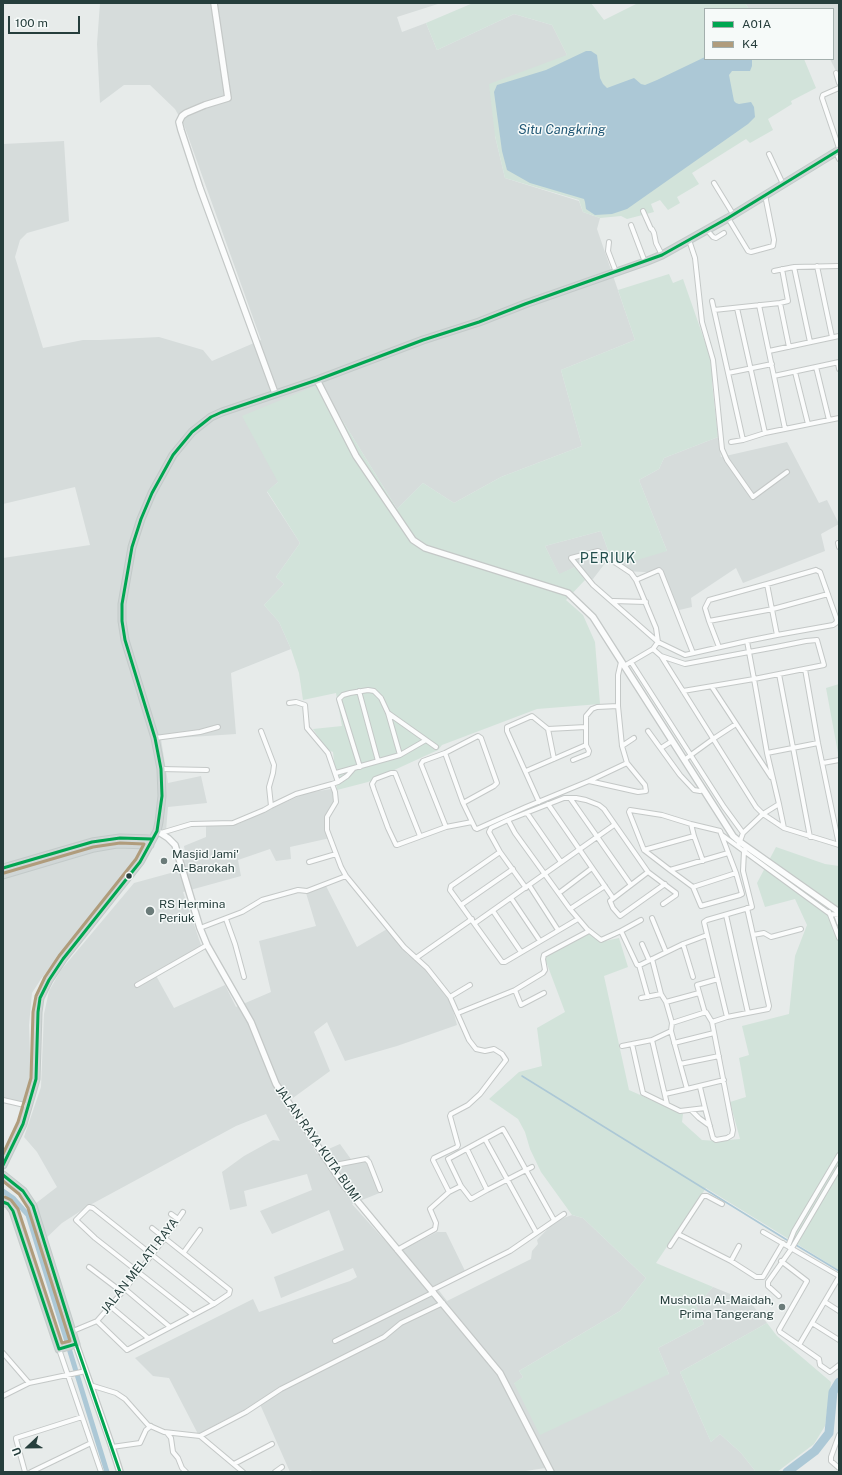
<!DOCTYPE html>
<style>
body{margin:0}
#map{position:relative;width:842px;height:1475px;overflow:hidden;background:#e7ebea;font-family:"Public Sans",sans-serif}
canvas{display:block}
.frame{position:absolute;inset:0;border:4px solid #263e3c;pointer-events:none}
.legend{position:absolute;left:704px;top:8px;width:130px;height:52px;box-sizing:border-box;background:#f6faf9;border:1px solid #a3afad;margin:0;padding:5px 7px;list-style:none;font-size:12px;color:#263e3c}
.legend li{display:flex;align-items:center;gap:8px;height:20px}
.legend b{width:20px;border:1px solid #a3afad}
.north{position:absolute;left:8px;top:1427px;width:40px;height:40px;-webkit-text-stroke:3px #f6faf9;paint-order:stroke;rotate:248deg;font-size:11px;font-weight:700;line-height:16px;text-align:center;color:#263e3c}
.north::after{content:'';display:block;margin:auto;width:14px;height:18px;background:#263e3c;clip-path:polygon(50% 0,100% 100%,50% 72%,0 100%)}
.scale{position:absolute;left:8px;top:16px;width:72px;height:18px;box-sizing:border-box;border:2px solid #263e3c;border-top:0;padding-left:5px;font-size:12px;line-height:14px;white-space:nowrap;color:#263e3c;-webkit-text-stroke:3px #f6faf9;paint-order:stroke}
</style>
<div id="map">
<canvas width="842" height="1475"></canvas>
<div class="frame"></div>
<ul class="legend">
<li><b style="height:5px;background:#00a651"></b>A01A</li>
<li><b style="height:5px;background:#b09c7c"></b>K4</li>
</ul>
<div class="north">U</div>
<div class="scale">100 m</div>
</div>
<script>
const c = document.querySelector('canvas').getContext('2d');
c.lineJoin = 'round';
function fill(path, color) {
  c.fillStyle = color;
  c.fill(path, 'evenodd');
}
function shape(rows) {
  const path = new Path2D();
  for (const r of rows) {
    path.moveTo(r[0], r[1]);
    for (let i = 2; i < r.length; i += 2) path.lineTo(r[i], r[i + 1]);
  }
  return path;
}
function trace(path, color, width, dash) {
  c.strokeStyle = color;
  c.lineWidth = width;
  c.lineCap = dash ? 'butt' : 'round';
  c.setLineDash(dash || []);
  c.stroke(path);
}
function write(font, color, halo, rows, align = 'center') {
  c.font = font + ' "Public Sans",sans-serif';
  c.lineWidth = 3;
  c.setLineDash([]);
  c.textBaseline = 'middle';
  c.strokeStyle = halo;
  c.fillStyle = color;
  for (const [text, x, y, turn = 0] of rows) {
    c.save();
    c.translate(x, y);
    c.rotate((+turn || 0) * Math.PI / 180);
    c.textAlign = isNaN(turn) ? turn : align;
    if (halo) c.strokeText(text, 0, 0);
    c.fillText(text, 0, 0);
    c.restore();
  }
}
fill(shape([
 [100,3,441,3,397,17,402,32,426,23,437,50,514,14,552,25,567,55,495,136,505,178,579,201,583,212,600,218,597,229,635,340,561,370,582,446,501,477,454,503,423,483,397,509,320,384,278,482,267,492,300,543,276,577,284,584,264,605,279,622,291,649,231,673,236,734,161,739,168,783,201,776,207,803,168,807,166,831,147,835,138,859,41,979,32,993,29,1025,31,1085,26,1105,3,1099,3,558,90,545,75,487,3,504,3,144,64,141,69,221,27,233,20,240,15,257,43,348,83,340,100,340,159,337,203,350,212,361,261,340,184,125,175,109,150,85,124,85,100,103,97,44],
 [745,3,839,3,839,77,830,59,833,59,833,9,749,9],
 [718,437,721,457,787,442,819,503,827,500,839,524,821,534,825,551,743,583,736,568,691,598,692,607,675,611,660,573,626,571,606,562,593,579,585,580,575,567,559,575,545,546,601,531,609,553,667,551,639,480,659,469,664,458],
 [331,789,335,797,333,804,325,816,324,825,330,838,290,847,291,859,276,861,270,849,238,860,241,876,183,892,202,948,154,972,174,1008,225,985,236,1007,271,992,259,941,316,926,306,893,326,886,357,947,387,929,407,954,425,968,451,1003,457,1025,397,1046,345,1061,327,1022,314,1032,330,1071,286,1103,317,1154,340,1144,353,1162,369,1155,382,1192,352,1204,396,1253,437,1232,446,1232,466,1273,437,1288,447,1301,531,1259,532,1251,538,1244,537,1240,555,1221,572,1215,583,1218,646,1278,620,1311,519,1371,523,1377,514,1384,669,1374,658,1348,704,1324,696,1306,713,1287,750,1302,767,1323,680,1372,711,1442,720,1434,741,1453,756,1472,554,1472,552,1467,519,1472,312,1472,311,1470,307,1472,290,1472,259,1402,198,1434,169,1378,153,1376,135,1358,253,1299,259,1312,350,1281,357,1277,353,1268,281,1298,274,1277,344,1250,329,1210,272,1234,260,1211,312,1190,307,1174,244,1191,247,1206,230,1210,222,1172,244,1156,273,1140,280,1141,266,1114,236,1126,90,1205,62,1223,42,1242,31,1207,57,1187,37,1152,24,1137,41,1087,44,1014,49,991,61,970,134,883,178,871,176,857,185,852,184,846,206,837,206,825,238,824,306,793]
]), '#d6dcdb');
fill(shape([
 [473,3,591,3,604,20,638,3,745,3,749,9,705,9,705,59,804,59,816,88,791,101,792,104,768,119,773,130,750,143,746,139,692,173,699,184,677,197,680,203,668,210,660,200,651,204,654,212,627,219,621,216,600,218,583,212,579,200,505,178,495,136,489,84,567,55,552,25,514,14,437,50,426,23],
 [669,274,673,283,683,279,712,362,712,383,718,437,664,458,659,469,639,480,667,551,627,563,609,553,601,531,545,546,559,574,575,567,585,580,566,600,583,615,595,642,600,704,537,709,442,745,438,750,368,782,337,790,333,752,326,749,313,729,342,726,336,693,303,700,299,673,291,649,279,622,264,605,284,584,276,577,300,543,267,491,278,482,242,416,320,384,397,509,423,483,454,503,501,477,582,446,561,370,635,340,618,290],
 [839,684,839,753,838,753,826,688],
 [776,847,825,864,839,866,839,1270,706,1188,656,1263,713,1287,696,1306,704,1324,658,1348,669,1374,540,1435,514,1383,523,1377,519,1371,620,1311,646,1278,583,1218,572,1215,541,1172,530,1149,525,1132,518,1119,489,1099,519,1072,542,1066,537,1028,565,1012,544,956,591,931,600,942,619,938,628,967,604,976,629,1090,683,1114,682,1122,702,1140,717,1141,740,1139,730,1102,746,1097,739,1058,749,1055,742,1026,789,1014,795,956,807,925,795,899,765,907,757,883],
 [767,1323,777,1336,831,1382,825,1426,814,1444,777,1472,756,1472,741,1453,720,1434,711,1442,680,1372]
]), '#d2e3da');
fill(shape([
 [586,51,591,51,597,55,600,78,603,84,607,88,634,78,641,84,645,85,657,80,705,57,705,59,752,59,752,66,750,71,732,71,729,75,734,101,736,103,739,104,751,102,754,107,755,117,748,124,627,209,612,214,595,215,586,209,585,202,584,199,530,183,507,170,502,151,494,92,497,85,546,70]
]), '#acc8d6');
trace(shape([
 [522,1076,787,1240],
 [796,1245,839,1271]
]), '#acc8d6', 1.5);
trace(shape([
 [3,1191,13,1198,28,1215,107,1472]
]), '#acc8d6', 5);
trace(shape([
 [787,1472,815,1451,829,1433,833,1392,839,1382]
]), '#acc8d6', 9);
const minor = shape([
 [836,73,839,83],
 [839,88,823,95,822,98,839,148],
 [836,152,839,159],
 [769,154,783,184],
 [714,183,733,214],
 [643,211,651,229,652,229,654,233,656,243,662,255],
 [728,218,748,251,751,252,773,246,774,240,765,195],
 [631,225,645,262],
 [707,230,713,237,716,238,724,233],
 [689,240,695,258,702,322,713,360,722,449,727,460,753,497,787,472],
 [609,242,608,251,616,272],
 [817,266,832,337],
 [794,267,810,342],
 [774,271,794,267,839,266],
 [712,301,743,440],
 [780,303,789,347],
 [759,305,785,429],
 [737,308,765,433],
 [714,310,780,303,788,301,782,269],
 [769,351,839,336],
 [838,363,839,369],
 [816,367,829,420],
 [795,372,808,424],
 [728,373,772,364],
 [774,376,839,362],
 [731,442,743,440,765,433,839,418],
 [838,543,839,547],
 [816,570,820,572,837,620,836,623,833,625,777,635,767,584,816,570],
 [636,580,631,573,598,551,571,558,593,585,658,642,653,649],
 [613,601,646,602],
 [709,621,705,608,709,600,767,584],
 [777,635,747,641,749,652,754,679,824,665,817,640,806,641,776,647,749,652,685,664,661,656,756,807,763,814,779,804,784,828],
 [719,647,709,621,773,609,828,594],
 [693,653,661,572,659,570,636,580,656,628,658,642,685,655,747,641],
 [631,662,724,807,743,833],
 [624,666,653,649,661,656],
 [805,669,818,743,839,845],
 [779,674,810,837],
 [712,687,771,777],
 [359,691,378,761],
 [683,691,754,679,767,753,779,804],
 [289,703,296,702,305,705,307,728,328,753,338,782],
 [388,713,436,747],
 [548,729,554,759],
 [261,731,274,765,273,773,269,787,271,806],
 [648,731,680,775,694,790,700,791,703,790],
 [155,738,200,732,218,727],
 [622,746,634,738],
 [661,748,672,741],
 [445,753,463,803,475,828,477,829,526,807,589,781,627,763,622,746,618,706,618,675,621,662],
 [767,753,818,743],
 [573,760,588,754,589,751,586,745],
 [684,760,713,739,736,724],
 [823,763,839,760],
 [360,767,339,699,343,695,350,693,368,690,374,691,381,698,388,713,400,755],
 [161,769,207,770],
 [526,771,586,745,586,716,592,709,597,707,618,706],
 [336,773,400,755,426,740],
 [589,781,638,792,646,791,645,785,627,763],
 [332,784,338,782,347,776,354,768],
 [570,798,576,798,586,800,599,805,604,809,648,872,676,893,676,895,663,904],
 [539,802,507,731,507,727,532,716,548,729,586,727],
 [548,804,613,898],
 [527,813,561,862],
 [508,820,491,828,489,832,500,852,526,888],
 [691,824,694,836],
 [446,827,421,764,423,761,445,753,478,736,481,738,497,783,494,786,463,803],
 [161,833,191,824,233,823,264,810,271,806,296,794,332,784,335,792,336,802,327,817,327,830,341,867,346,876,404,947,427,968,450,997,469,1040,476,1049,485,1051,494,1049,502,1054,506,1060,480,1094,468,1105,451,1114,450,1116,458,1145,457,1147,434,1158,433,1160,449,1192],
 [722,835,830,914,839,915],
 [420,836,395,773,391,773,375,779,372,784,374,790,388,828,396,845,397,845,446,827,472,822],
 [739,844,743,833,763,814,784,828,839,845],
 [644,850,694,836,703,861],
 [500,852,451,886,450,890,502,962,505,962,578,919],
 [309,862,336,854],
 [670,870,644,850,629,812,630,810,662,815,691,824,720,831,736,873,742,894,740,895,701,906,693,887,670,870,728,853],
 [648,872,610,901,613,908,620,916,665,884],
 [529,885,558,930],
 [631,885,570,798,564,798,508,820,515,833,570,909,587,929,601,940,621,931,637,965,640,965,683,944,707,935],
 [693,887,736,873],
 [559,893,592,868],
 [511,898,540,941],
 [461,905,513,869],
 [570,909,605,886],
 [493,911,521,952],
 [829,912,839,938],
 [836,914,839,923],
 [726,915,748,1013],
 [652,918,666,952],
 [226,919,235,944,244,977],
 [475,923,614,825],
 [200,928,242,912,262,900,298,890,307,891,346,876],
 [621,931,641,920],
 [753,935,764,933,771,937,801,929],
 [642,944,649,960],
 [683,944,693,977],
 [416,958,472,919],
 [652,959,661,994,666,1002,672,1023],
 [639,965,648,997],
 [137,985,207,945],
 [515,990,521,1005,544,993],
 [450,997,470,985],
 [641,998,661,994],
 [666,1002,699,993],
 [458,1013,515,990,543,973,545,970,543,959,544,955,589,931],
 [705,1013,697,985,718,979],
 [727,1017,704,922,707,920,752,907,743,871,744,851,747,847],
 [671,1031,687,1089,724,1080],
 [652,1040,667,1104],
 [674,1043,714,1033],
 [632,1044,643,1093,680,1111,705,1108,713,1138,716,1140,727,1138,732,1135,733,1130,712,1022],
 [622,1046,652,1040,671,1031,672,1023,706,1012,712,1022,727,1017,768,1009,769,1006,747,908],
 [680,1064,719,1056],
 [700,1087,705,1108],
 [665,1094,687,1089],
 [3,1100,29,1106],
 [692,1111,699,1118,710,1126],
 [485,1139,536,1232],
 [467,1149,487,1190],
 [330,1166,366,1159,369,1162,380,1190],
 [532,1167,526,1170,487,1190,471,1199,461,1186,448,1159,503,1129,510,1141,526,1170,554,1220],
 [171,1214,178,1219],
 [763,1232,839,1276],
 [678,1234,731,1261,756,1277,763,1277,783,1243],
 [670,1246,703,1196,707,1196,722,1204],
 [788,1246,794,1231,839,1155],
 [397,1250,435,1229,436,1223,430,1209,449,1192,461,1186],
 [184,1252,200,1230],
 [731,1261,739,1246],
 [781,1261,807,1281,779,1330,780,1332,799,1345,839,1277],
 [89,1267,122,1292],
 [125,1289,170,1327],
 [432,1290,510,1251,564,1214],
 [779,1296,768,1286,768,1282,792,1248,839,1168],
 [825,1302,839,1311],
 [110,1306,148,1338],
 [193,1315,95,1238,76,1220,89,1207,93,1208,214,1304],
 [97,1321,127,1350,214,1304,229,1294,230,1290,152,1228],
 [812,1323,839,1340],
 [73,1331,97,1321,125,1289,165,1238,183,1212],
 [335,1341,434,1292],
 [799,1345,819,1359,820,1365,830,1372,839,1365],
 [59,1349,101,1472],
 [3,1353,29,1383],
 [90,1385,116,1393,125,1399,148,1425,164,1432,200,1436,243,1472],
 [3,1396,29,1383,86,1371],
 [167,1433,171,1438,173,1452,178,1458,182,1468,186,1472],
 [839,1435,831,1457,831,1461,839,1468],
 [200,1436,246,1412,281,1389,384,1337,401,1323,443,1303],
 [112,1447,140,1443,146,1430,151,1426],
 [234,1464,272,1444],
 [25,1472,16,1439,16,1438,82,1417],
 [31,1472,91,1443],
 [275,1472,282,1467]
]);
const tertiary = shape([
 [214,3,228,98,205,105,186,113,182,116,179,122,181,130,200,188,275,393],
 [317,380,356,456,413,540,425,548,568,593,593,617,733,836,740,842,839,912],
 [157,831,168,838,175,845,200,928,207,945,251,1022,276,1084,343,1184,500,1373,551,1472],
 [76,1344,112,1447,120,1472]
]);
const primary = shape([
 [3,868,92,842,120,838,152,839],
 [3,875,94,848,117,844,150,845],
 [3,1165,23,1124,36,1079,38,1012,40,998,49,980,63,959,140,862,157,831,159,822,162,796,161,769,155,738,125,640,122,621,122,604,132,547,141,519,152,493,173,455,192,432,211,417,222,412,317,380,423,340,479,322,525,304,645,262,662,255,728,218,839,150],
 [3,1175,23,1191,33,1206,76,1344,59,1349,13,1211,8,1204,3,1202]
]);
trace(minor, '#c4c8c7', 6);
trace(tertiary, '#c4c8c7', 8);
trace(primary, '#c3cac9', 9);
trace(minor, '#fbfcfc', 4);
trace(tertiary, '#fbfcfc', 5.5);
trace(primary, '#d0d6d6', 7);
trace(shape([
 [3,868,92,842,120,838,152,839],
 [3,1165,23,1124,36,1079,38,1012,40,998,49,980,63,959,140,862,157,831,162,796,161,769,155,738,125,640,122,621,122,604,132,547,141,519,152,493,173,455,192,432,211,417,222,412,317,380,423,340,479,322,525,304,662,255,728,218,839,150],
 [3,1175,23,1191,33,1206,76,1344,120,1472],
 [3,1202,8,1204,13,1211,59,1349,76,1344]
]), '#00a651', 3);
trace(shape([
 [3,1154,18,1122,31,1078,33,1012,36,996,45,977,59,956,136,859,144,844,120,843,93,847,4,873],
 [3,1181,19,1194,28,1208,70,1341,62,1343,18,1209,11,1200,5,1197]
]), '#b09c7c', 3);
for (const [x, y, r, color] of [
 [164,861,4,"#6a7b79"],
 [129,876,3.5,"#263e3c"],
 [150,911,5,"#6a7b79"],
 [782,1307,4,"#6a7b79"]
]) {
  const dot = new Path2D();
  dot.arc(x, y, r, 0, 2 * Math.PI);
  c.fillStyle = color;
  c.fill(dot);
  trace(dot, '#f6faf9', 1.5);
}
write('12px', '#263e3c', '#f6faf9', [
 ["Masjid Jami'",172,854],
 ["Al-Barokah",172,868],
 ["RS Hermina",159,904],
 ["Periuk",159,918],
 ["Musholla Al-Maidah,",774,1300,"right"],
 ["Prima Tangerang",774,1314,"right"]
], 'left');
write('12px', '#263e3c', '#f6faf9', [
 ["JALAN RAYA KUTA BUMI",318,1144,55],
 ["JALAN MELATI RAYA",140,1266,-52]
]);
write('italic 13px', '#235977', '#f6faf9', [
 ["Situ Cangkring",562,130]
]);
c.letterSpacing = '1px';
write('14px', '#234f4d', '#f6faf9', [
 ["PERIUK",608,559]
]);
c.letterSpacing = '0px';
</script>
